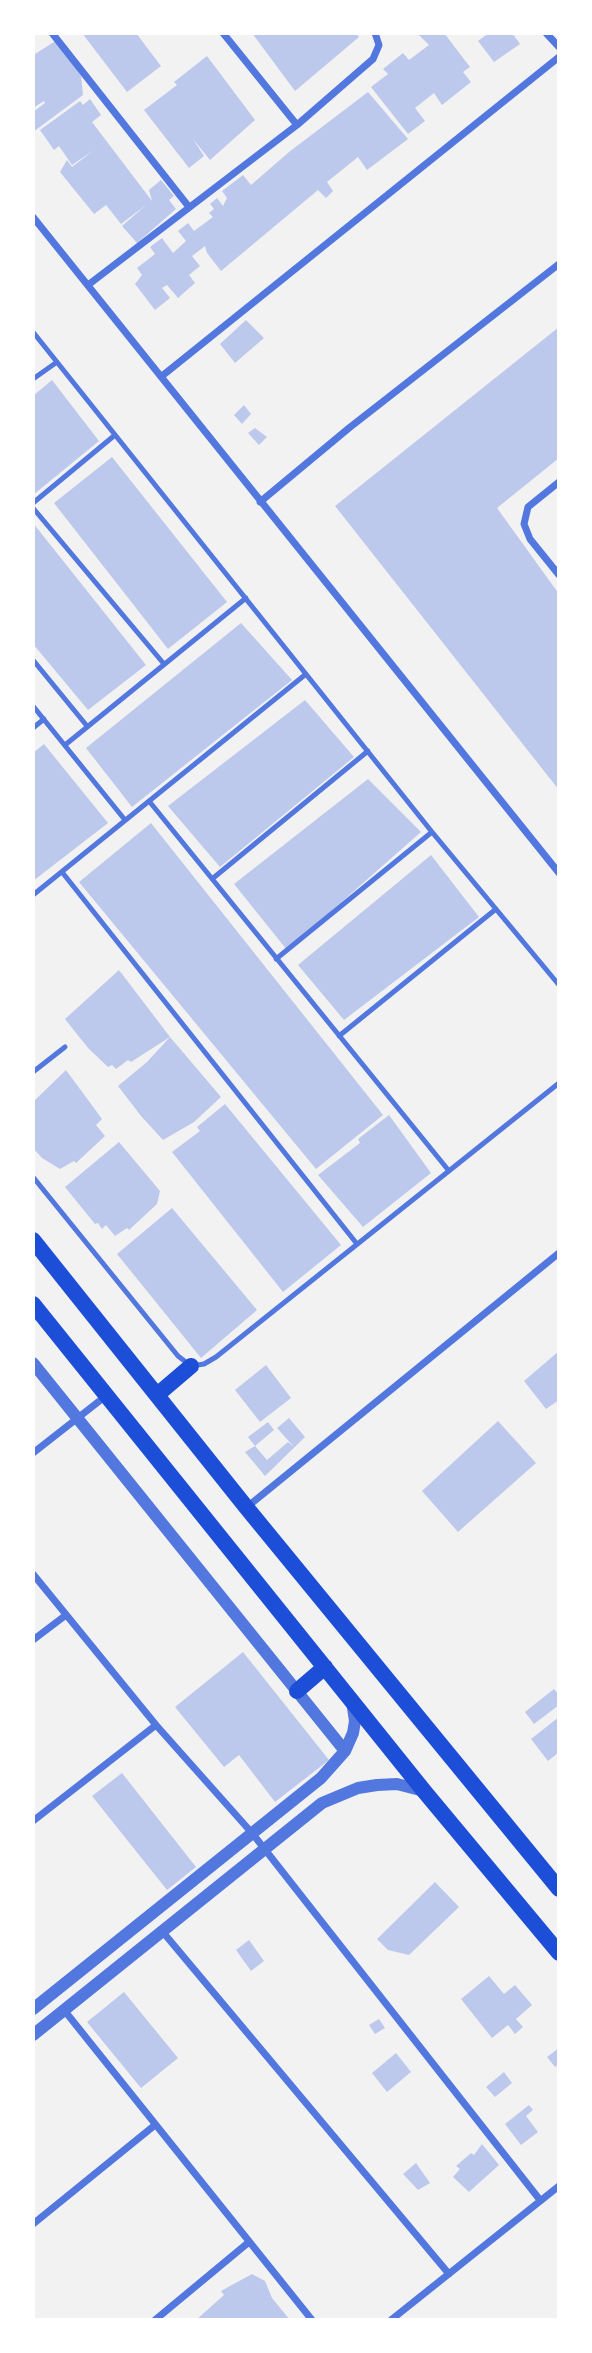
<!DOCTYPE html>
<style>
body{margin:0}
#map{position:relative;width:592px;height:2353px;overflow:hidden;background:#f2f2f2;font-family:"Public Sans",sans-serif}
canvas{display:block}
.frame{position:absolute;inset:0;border:35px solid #fff;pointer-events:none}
</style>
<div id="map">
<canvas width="592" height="2353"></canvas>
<div class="frame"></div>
</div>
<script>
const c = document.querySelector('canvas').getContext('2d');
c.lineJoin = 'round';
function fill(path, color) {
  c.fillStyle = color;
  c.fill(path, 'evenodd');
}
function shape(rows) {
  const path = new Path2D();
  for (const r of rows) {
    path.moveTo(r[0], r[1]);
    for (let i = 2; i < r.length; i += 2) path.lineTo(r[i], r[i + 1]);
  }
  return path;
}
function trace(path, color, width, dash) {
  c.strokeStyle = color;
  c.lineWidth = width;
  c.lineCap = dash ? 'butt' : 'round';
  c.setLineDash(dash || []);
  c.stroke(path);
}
fill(shape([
 [82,33,136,33,161,66,127,92],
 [252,33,356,33,359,37,295,91],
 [417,33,444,33,470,67,463,72,471,82,442,105,434,93,415,108,425,121,408,134,371,87,388,74,383,69,403,53,409,60,429,45],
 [489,33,512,33,520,44,494,62,478,41],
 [57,40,81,76,83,95,33,132,33,112,45,103,44,101,33,108,33,52,35,54],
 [207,56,255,120,210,160,193,139,204,156,189,168,144,110,177,85,174,82],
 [368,92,408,139,367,170,358,157,327,182,333,191,326,198,318,190,221,271,207,253,205,246,192,256,200,266,189,275,195,283,178,298,167,285,162,288,170,298,155,310,135,284,142,275,137,268,155,254,150,247,162,238,173,253,186,241,178,231,188,223,194,231,213,217,209,213,214,209,210,204,217,198,223,206,227,198,222,191,243,175,251,185,289,152],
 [90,99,101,115,92,122,152,201,149,190,161,180,174,196,169,200,176,209,137,243,122,226,146,205,121,224,106,205,94,214,60,172,67,160,72,167,94,150,72,165,59,146,54,150,40,130,80,101,83,105],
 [246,320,264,338,235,363,220,344],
 [559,327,559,458,497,508,559,594,559,790,335,506],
 [52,380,99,441,33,495,33,396],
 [244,405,251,414,242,424,234,415],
 [255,428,267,437,259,445,248,433],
 [112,457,227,602,168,649,54,503],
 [33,523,146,665,88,710,33,644],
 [241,623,292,680,132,807,86,748],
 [305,700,354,757,220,867,168,806],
 [44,744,108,823,33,881,33,753],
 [368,779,421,832,287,950,234,884],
 [151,823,383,1115,316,1169,79,882],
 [431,855,479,917,344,1020,298,965],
 [119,970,170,1037,131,1062,128,1060,116,1069,112,1065,108,1067,88,1048,65,1019],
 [170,1037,221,1097,194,1122,163,1140,141,1116,118,1086,147,1062],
 [66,1070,102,1119,96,1125,105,1136,76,1163,74,1161,60,1169,42,1158,33,1148,33,1102],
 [225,1104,341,1245,283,1292,172,1152,200,1131,197,1127],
 [389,1115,431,1173,363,1227,318,1175,360,1143,358,1139],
 [119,1142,160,1191,157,1204,129,1230,127,1228,115,1236,106,1225,102,1229,98,1223,95,1224,65,1187],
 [172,1208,257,1310,201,1358,117,1254],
 [559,1351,559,1400,546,1409,524,1381],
 [266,1365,291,1398,260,1422,235,1390],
 [289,1418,305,1437,265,1476,245,1452,255,1446,267,1460,288,1442,294,1447,277,1428],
 [498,1421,536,1463,458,1532,422,1491],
 [268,1422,274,1430,255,1446,248,1437],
 [243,1652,329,1760,275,1802,239,1755,224,1767,175,1707],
 [554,1689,559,1695,559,1705,534,1724,525,1712],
 [559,1717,559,1752,548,1761,531,1739],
 [122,1773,196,1867,167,1890,92,1796],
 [435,1882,459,1907,409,1955,388,1950,377,1939],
 [249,1940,264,1961,251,1971,236,1950],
 [489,1976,504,1994,515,1985,532,2005,516,2019,523,2027,515,2034,508,2025,492,2038,461,1999],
 [124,1992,178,2058,141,2088,87,2022],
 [379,2019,385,2028,375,2034,369,2025],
 [559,2048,559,2064,555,2067,547,2057],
 [396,2053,411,2072,387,2092,372,2073],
 [504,2072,512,2083,495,2097,486,2087],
 [529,2105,533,2110,526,2116,538,2132,521,2145,505,2124],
 [482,2144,499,2165,469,2192,453,2177,460,2169,456,2166,471,2153,474,2155],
 [416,2163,430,2183,418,2190,403,2174],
 [252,2274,265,2281,272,2298,290,2320,196,2320,224,2295,221,2291]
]), '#bdc9ec');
trace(shape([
 [33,332,432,832,559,985],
 [33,379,57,362],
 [33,503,115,435],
 [33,508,164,664],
 [33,660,87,726],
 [33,706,125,820],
 [33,728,44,719],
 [65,745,246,598],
 [149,801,449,1171],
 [62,872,357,1244],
 [212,879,368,751],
 [33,895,306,674],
 [276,959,432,832],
 [339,1036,496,909],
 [33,1072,65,1047],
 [33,1177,178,1356,191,1366,204,1364,216,1357,559,1083]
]), '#5277de', 5);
trace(shape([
 [52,33,189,207],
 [223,33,297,125],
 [546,33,559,47],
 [33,217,559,873],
 [88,285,297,125,373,59,379,45,375,33],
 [162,376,559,57],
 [559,482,528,507,524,524,530,539,559,575],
 [260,502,349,428,559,264],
 [33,1453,107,1395],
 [247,1507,559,1253],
 [33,1574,156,1725,252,1833,540,2200],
 [33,1640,66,1615],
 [33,1821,156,1725],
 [162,1931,449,2274],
 [64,2010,312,2320],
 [33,2224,155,2125],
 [155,2320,249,2242],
 [391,2320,559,2186]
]), '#5277de', 7);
trace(shape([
 [33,1363,345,1751],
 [33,2009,321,1778,345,1751,353,1733,355,1721,352,1701],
 [33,2035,322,1803,358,1788,377,1785,397,1784,424,1791]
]), '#5277de', 12);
trace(shape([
 [33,1240,246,1507,559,1889],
 [33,1304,424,1791,559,1953],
 [157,1395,191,1366],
 [297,1691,325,1667]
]), '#1d4ed8', 16);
</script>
